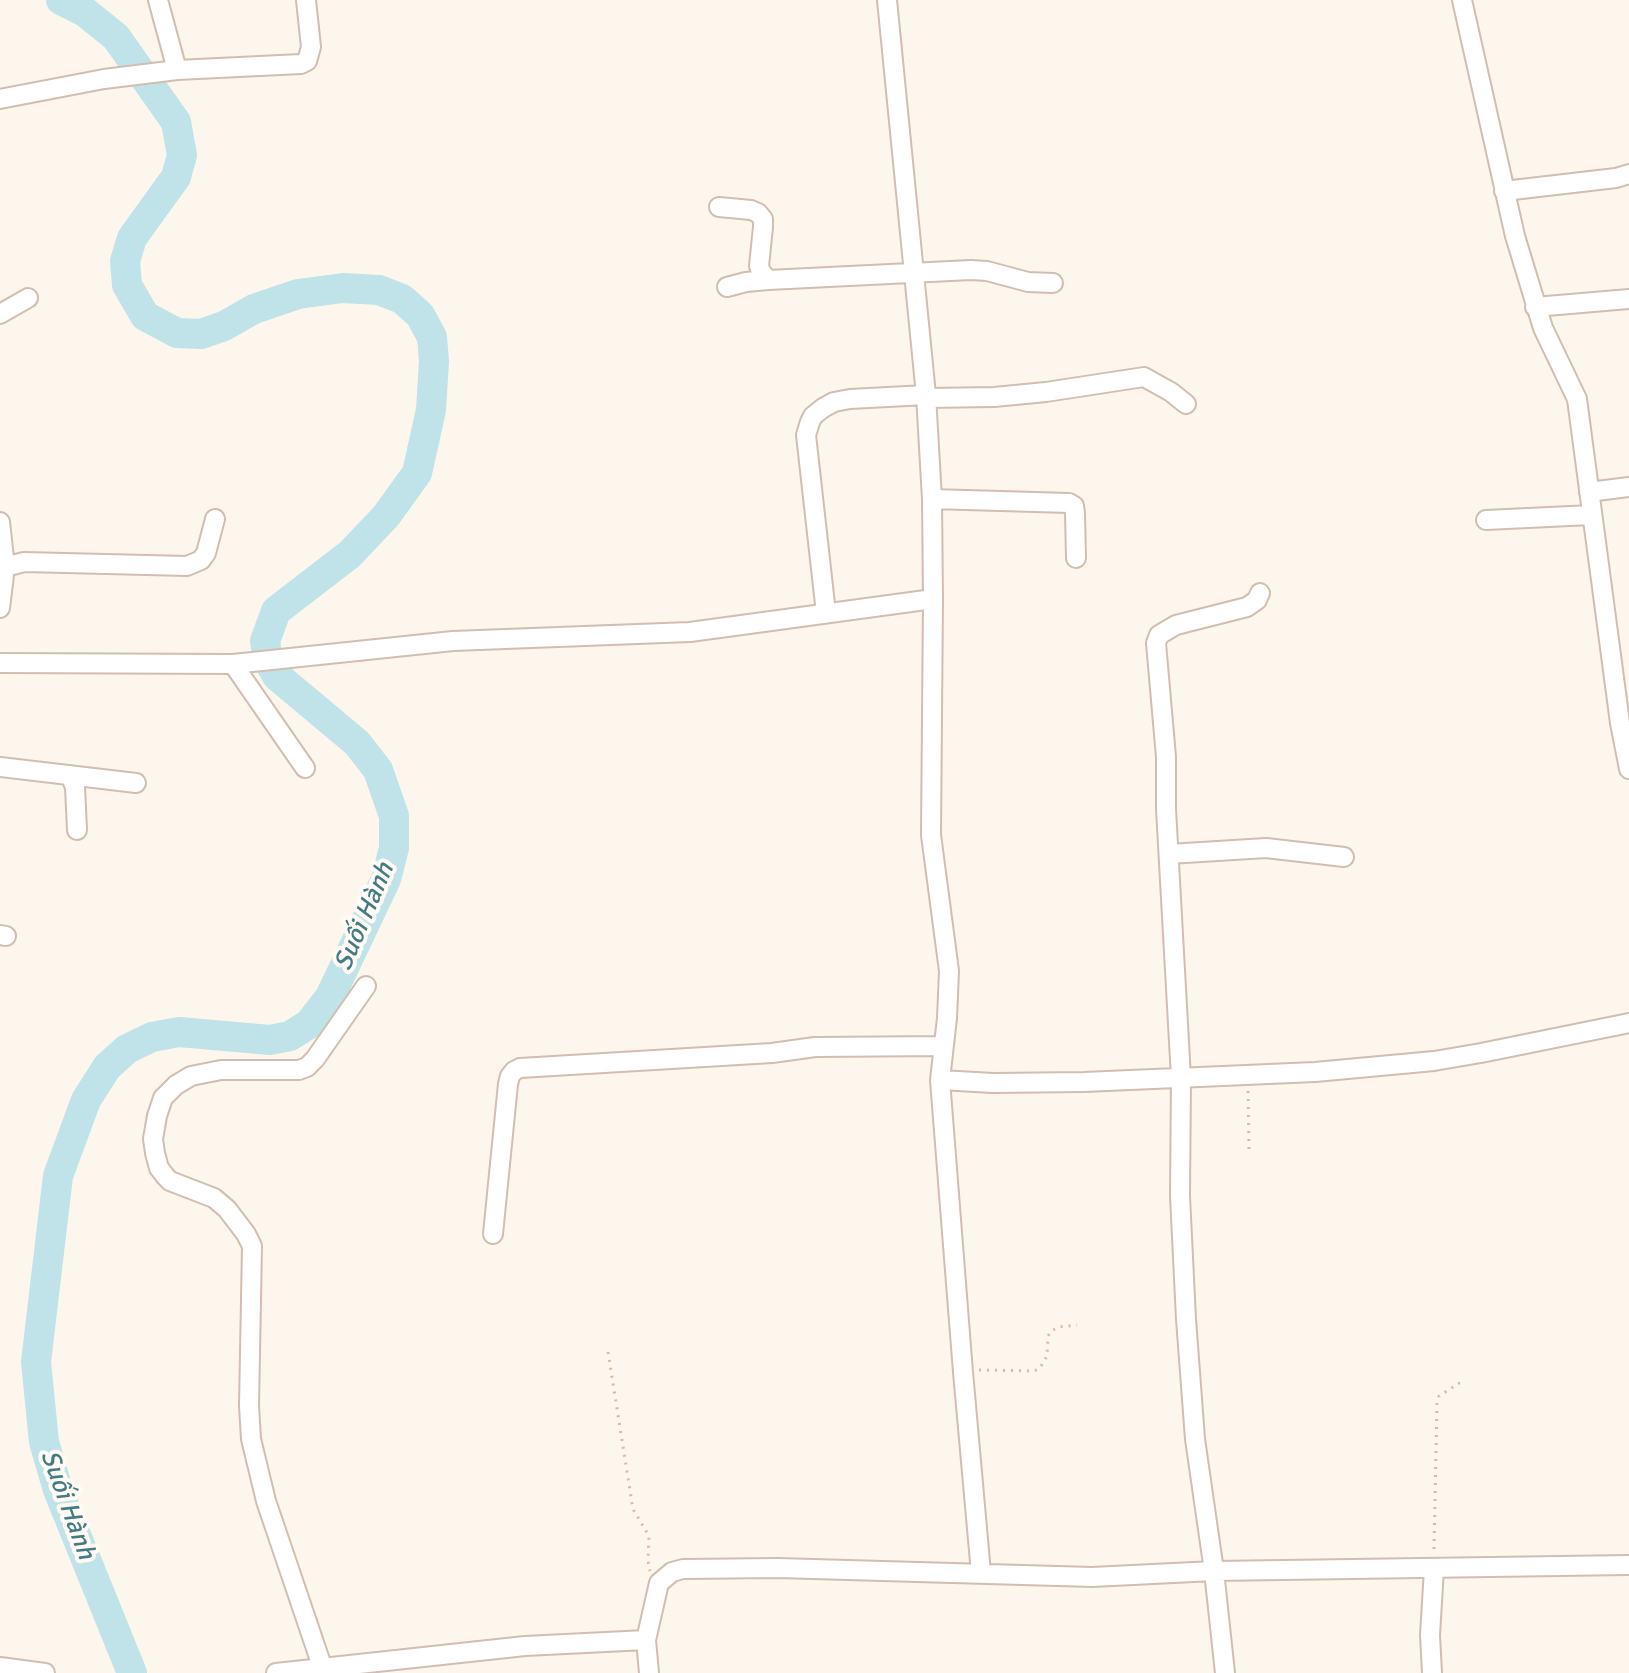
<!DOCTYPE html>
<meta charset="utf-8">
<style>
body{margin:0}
canvas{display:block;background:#fdf6ec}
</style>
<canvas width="1629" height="1673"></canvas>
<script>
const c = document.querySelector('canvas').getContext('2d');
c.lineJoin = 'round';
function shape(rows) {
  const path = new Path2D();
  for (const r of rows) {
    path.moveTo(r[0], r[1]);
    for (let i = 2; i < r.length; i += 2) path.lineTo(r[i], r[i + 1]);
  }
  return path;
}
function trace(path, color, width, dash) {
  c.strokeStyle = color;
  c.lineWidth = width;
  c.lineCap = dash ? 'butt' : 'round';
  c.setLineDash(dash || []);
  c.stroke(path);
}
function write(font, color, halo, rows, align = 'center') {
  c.font = font + ' Signika,sans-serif';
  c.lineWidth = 8;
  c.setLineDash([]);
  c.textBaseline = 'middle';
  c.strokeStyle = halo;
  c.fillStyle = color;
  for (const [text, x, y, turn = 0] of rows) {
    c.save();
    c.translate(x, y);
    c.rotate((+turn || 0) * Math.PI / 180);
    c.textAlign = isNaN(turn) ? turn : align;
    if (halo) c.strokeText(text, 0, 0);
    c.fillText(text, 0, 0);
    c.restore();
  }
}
trace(shape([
 [61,0,85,12,116,37,176,122,182,155,176,177,132,238,125,261,127,285,145,316,177,333,201,334,224,326,254,309,298,294,343,288,379,290,402,299,420,315,432,337,434,361,431,410,417,473,386,516,350,554,276,611,265,641,268,660,277,676,357,743,378,770,394,816,394,848,386,879,330,997,309,1024,290,1036,270,1040,179,1032,152,1037,127,1049,107,1067,86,1100,58,1176,36,1362,44,1442,58,1490,132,1673]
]), '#bfe3e8', 30);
const minor = shape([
 [158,0,177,70],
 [1462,0,1515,236,1543,328,1577,399,1620,723,1629,769],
 [0,99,104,79,177,70,301,64,307,61,311,47,306,0],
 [1504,191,1616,178,1629,174],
 [719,207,751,210,758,213,763,219,763,227,759,266,761,272,768,280],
 [727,287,746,282,768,280,971,270,987,271,1028,282,1053,283],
 [1535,307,1629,299],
 [0,314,28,298],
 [926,398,994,397,1046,392,1144,377,1171,392,1186,404],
 [1589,492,1629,487],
 [932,499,1069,503,1074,506,1075,513,1076,558],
 [1486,520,1591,515],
 [0,522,5,567,0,608],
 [5,567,24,562,187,566,201,560,206,553,215,519],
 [933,599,931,835,949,971,947,1018,940,1080,963,1372,981,1573],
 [826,613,806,435,810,422,813,416,823,408,834,402,850,399,926,395],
 [0,663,233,664,453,641,690,632,933,599,932,499,926,395,887,0],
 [233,664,305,768],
 [0,767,136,783],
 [70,775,75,787,77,830],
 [1169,854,1266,848,1344,857],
 [0,935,6,936],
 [940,1080,993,1083,1084,1082,1315,1072,1434,1061,1481,1053,1629,1023],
 [493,1234,508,1084,510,1076,514,1071,520,1068,772,1053,815,1047,942,1046],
 [646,1640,659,1583,672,1572,683,1569,778,1568,1092,1577,1214,1571,1629,1565],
 [0,1667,45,1673],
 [323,1669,266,1501,251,1439,249,1406,252,1246,246,1234,227,1209,214,1198,170,1181,166,1177,159,1168,155,1153,153,1139,157,1116,163,1098,176,1085,191,1076,221,1070,299,1070,307,1067,315,1059,366,986],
 [276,1673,525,1646,646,1640,649,1673],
 [1225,1673,1214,1571,1195,1439,1186,1319,1180,1196,1181,1078,1166,809,1166,757,1156,643,1159,635,1176,625,1247,607,1257,600,1260,593],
 [1432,1673,1430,1635,1434,1569]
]);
trace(minor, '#d1beb0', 22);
trace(shape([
 [1248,1091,1249,1149],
 [608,1352,632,1503,634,1511,649,1536,648,1560,650,1571],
 [979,1370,1034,1371,1040,1368,1047,1356,1048,1336,1051,1331,1059,1327,1077,1325],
 [1434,1549,1437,1404,1439,1396,1461,1382,1463,1379]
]), '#d9b8a5', 3, [2, 6]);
trace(minor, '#fff', 18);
write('italic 26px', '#437c86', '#fffaf3', [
 ["Suối Hành",365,917,-67],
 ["Suối Hành",67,1505,70]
]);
</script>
